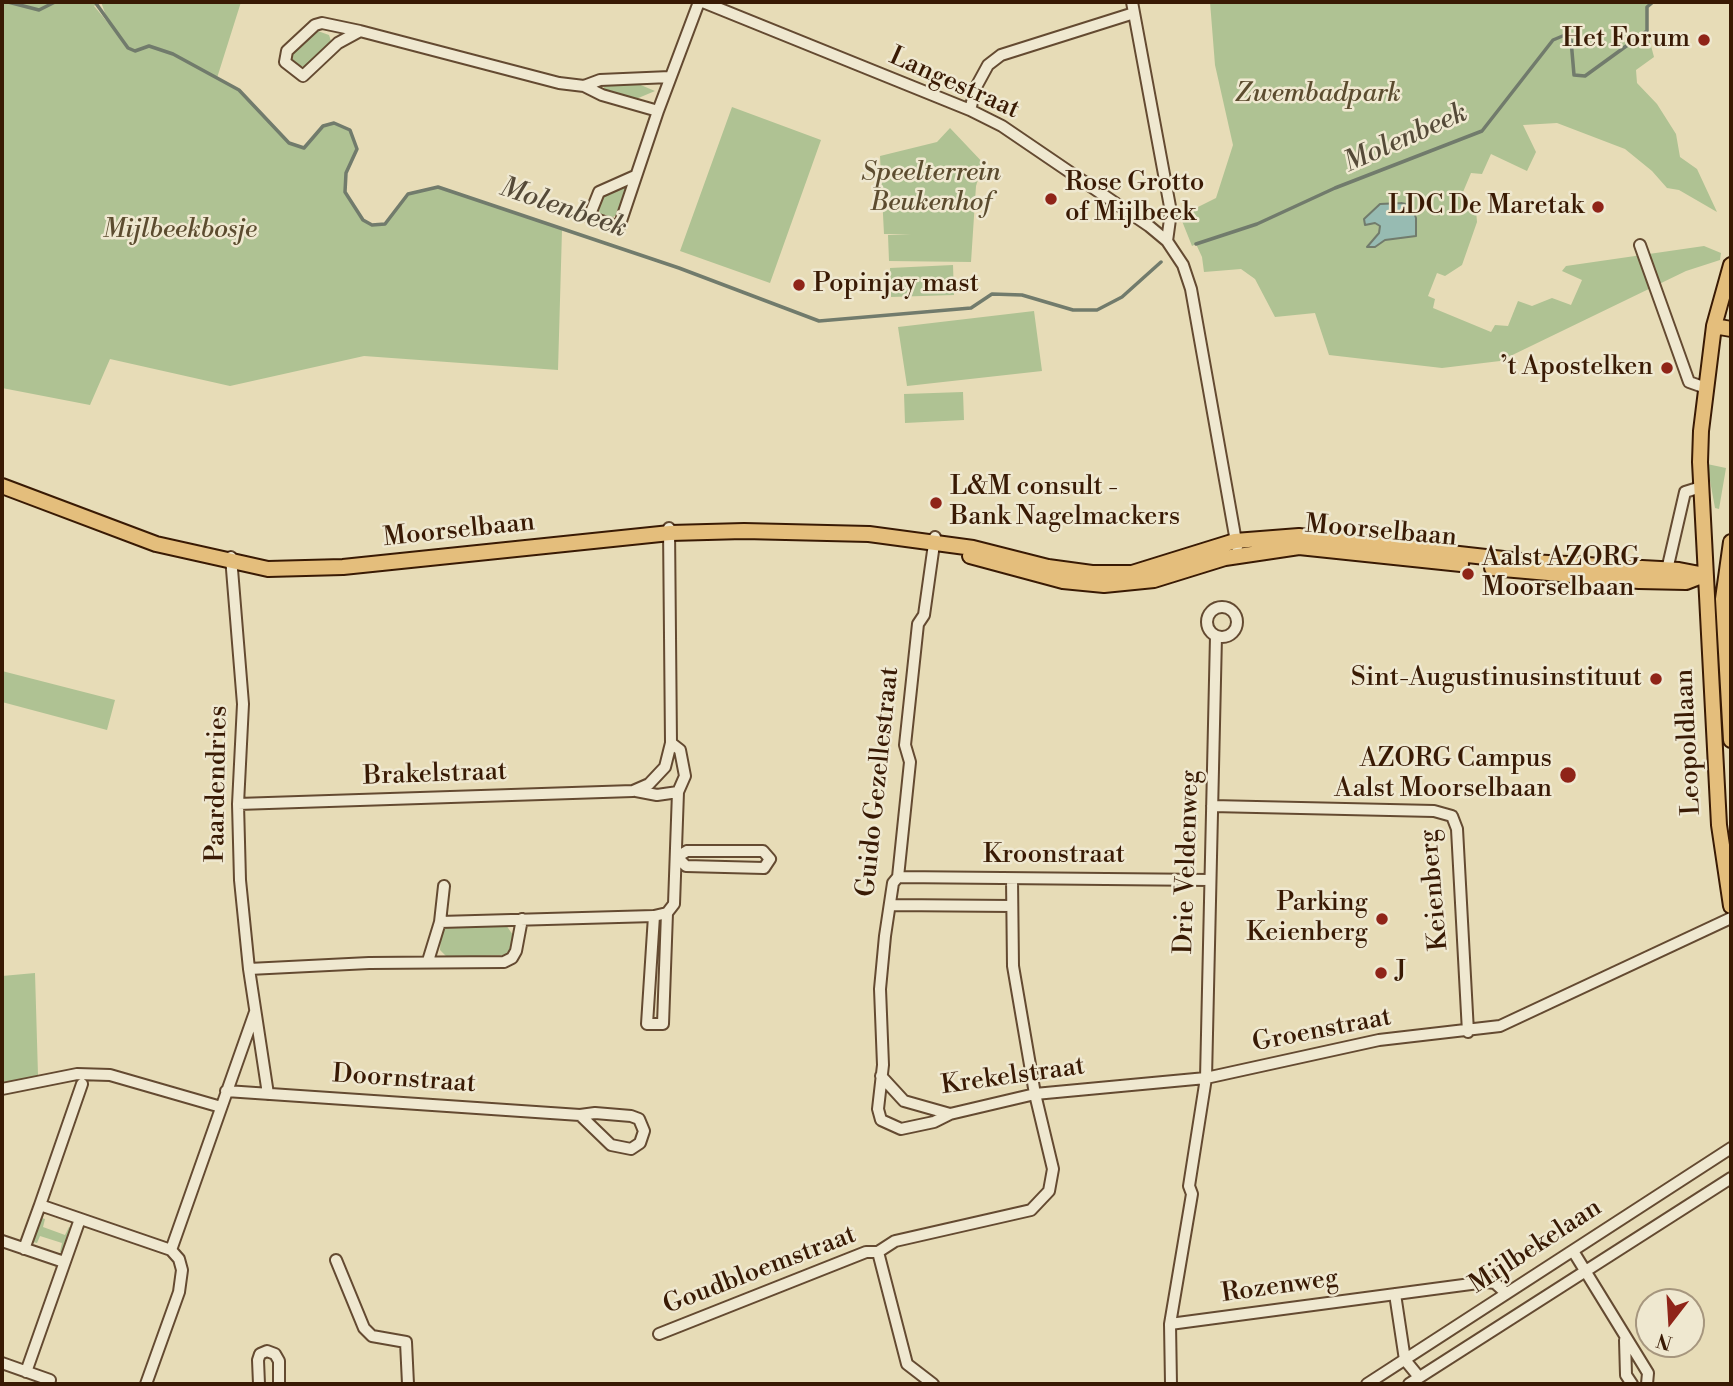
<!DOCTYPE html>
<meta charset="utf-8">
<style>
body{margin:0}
#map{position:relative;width:1733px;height:1386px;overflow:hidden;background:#e7dcb7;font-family:"Libre Bodoni",serif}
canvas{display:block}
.frame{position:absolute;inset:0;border:4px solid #391a04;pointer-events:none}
.north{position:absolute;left:1635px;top:1288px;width:70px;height:70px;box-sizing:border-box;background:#efe8d0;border:2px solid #a6967e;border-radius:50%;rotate:197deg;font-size:19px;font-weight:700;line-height:28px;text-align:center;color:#391a04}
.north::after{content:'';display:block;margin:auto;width:24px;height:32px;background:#8f2418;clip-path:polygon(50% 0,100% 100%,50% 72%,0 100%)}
</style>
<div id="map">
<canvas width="1733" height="1386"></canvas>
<div class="frame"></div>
<div class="north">N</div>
</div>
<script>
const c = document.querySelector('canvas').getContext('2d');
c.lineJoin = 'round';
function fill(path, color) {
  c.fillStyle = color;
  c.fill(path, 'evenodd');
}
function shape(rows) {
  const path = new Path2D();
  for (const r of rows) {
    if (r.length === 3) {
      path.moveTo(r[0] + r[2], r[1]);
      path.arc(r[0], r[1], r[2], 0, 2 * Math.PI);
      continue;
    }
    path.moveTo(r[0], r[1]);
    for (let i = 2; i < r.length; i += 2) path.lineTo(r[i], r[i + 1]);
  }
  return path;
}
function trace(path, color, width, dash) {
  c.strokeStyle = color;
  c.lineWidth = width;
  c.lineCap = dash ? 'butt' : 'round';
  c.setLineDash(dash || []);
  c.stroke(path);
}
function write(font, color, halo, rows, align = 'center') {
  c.font = font + ' "Libre Bodoni",serif';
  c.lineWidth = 5;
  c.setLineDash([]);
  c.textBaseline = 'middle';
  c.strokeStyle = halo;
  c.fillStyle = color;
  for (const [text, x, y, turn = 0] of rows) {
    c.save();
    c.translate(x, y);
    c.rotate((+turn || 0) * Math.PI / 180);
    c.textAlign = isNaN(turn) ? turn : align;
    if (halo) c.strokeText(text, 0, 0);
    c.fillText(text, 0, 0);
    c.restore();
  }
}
fill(shape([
 [2,2,100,2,94,6,109,24,101,2,241,2,217,78,239,90,289,143,304,148,323,126,334,123,350,130,357,149,346,173,345,192,363,220,372,225,385,224,408,194,438,187,562,230,558,370,364,356,230,386,110,359,90,405,2,388],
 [1210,2,1653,2,1647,7,1647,31,1654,57,1636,70,1637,83,1657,104,1676,134,1680,157,1697,169,1717,212,1679,190,1667,188,1652,171,1625,149,1557,123,1523,125,1536,152,1527,171,1491,154,1482,174,1471,173,1463,192,1470,207,1476,210,1477,222,1462,265,1445,276,1437,273,1428,296,1435,299,1433,308,1491,332,1495,325,1508,326,1518,301,1532,306,1552,298,1571,305,1582,280,1562,271,1566,266,1704,246,1721,253,1720,260,1686,271,1500,361,1442,368,1329,355,1315,313,1275,317,1255,279,1241,269,1204,272,1202,257,1196,244,1192,246,1180,216,1216,198,1233,145,1215,65],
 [315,30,329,35,331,41,307,67,293,65,291,60,295,49],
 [636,83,655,91,636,99,603,90,605,85],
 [732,107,821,140,770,283,680,251],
 [950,128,986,166,981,170,976,186,971,262,889,261,888,235,911,234,884,234,880,156,937,142],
 [631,183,618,214,610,219,601,216,598,208,601,197],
 [953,265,954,295,891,297,890,268],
 [1034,311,1042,371,907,386,898,327],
 [963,392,964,420,905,423,904,394],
 [1707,464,1726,468,1719,509,1715,508],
 [2,671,115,700,107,730,2,702],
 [506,925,513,935,510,949,505,955,447,957,440,950,441,933,447,927],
 [35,973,38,1075,2,1085,2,976],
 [42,1218,45,1219,43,1227,65,1235,69,1227,72,1228,63,1253,60,1252,62,1243,40,1236,37,1243,33,1242]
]), '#afc293');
const water = shape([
 [1401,203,1411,205,1416,218,1416,236,1385,240,1375,247,1367,247,1379,233,1380,226,1375,223,1365,225,1364,219,1380,204,1401,203]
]);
fill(water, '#97bbb2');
trace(water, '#717b6c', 2);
trace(shape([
 [8,2,39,10,55,2],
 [95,2,128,48,135,51,149,46,173,54,239,90,289,143,304,148,323,126,334,123,350,130,357,149,346,173,345,192,363,220,372,225,385,224,408,194,438,187,679,268,819,321,971,308,992,294,1022,295,1073,310,1097,310,1122,297,1161,262],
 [1196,244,1257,224,1335,188,1482,131,1553,40,1565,35,1571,40,1574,75,1585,76,1647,31,1647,7,1653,2]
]), '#717b6c', 3.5);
const minor = shape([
 [703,2,970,110,1002,126,1149,226,1167,241,1183,265,1191,289,1237,547],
 [1132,2,1171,212,1167,241],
 [360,31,338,43,303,76,285,62,287,51,315,25,322,23,360,31,559,83,584,86,602,95,658,111],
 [584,86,600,80,670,77],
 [970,110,976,87,988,65,1001,55,1134,13],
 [635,176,599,192,589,217,619,227,658,111,699,2],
 [1640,245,1689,382,1706,388],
 [935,537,924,615,918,624,905,745,910,762,898,877,893,883,885,936,880,989,883,1065,878,1109,881,1120,901,1129,934,1122,950,1114],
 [231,557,243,704,238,804,240,880,249,969,268,1094],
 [1667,570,1685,492,1701,487],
 [1222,622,15],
 [636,791,657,795,678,792],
 [238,804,633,791,649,784,665,767,671,743,669,528],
 [1212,806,1434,811,1452,816,1457,829,1468,1032],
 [687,851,763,851,770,859,764,868,686,866,677,857,687,851],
 [898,877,1210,880],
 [891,905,1012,906],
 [654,916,647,1024,663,1024,667,913],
 [440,922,444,886],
 [428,961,440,922,654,916,667,913,674,904,678,792,685,776,680,750,671,743],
 [249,969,369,963,504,962,512,958,516,951,522,919],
 [881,1076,904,1101,950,1114,1035,1094,1206,1078,1216,636],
 [82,1084,40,1205,171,1250],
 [2,1089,77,1074,110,1075,221,1107],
 [226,1091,580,1115],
 [595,1113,631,1116,639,1119,644,1131,640,1143,631,1149,611,1145,580,1115,595,1113],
 [2,1241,64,1262],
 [24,1249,40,1205],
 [1573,1251,1648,1373,1647,1384],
 [878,1252,907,1364,933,1384],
 [336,1260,364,1328,372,1336,406,1342,408,1384],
 [1395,1294,1405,1360,1419,1377],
 [1170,1324,1486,1282,1495,1283,1506,1293],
 [659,1334,866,1252,878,1252,895,1241,1031,1210,1049,1191,1053,1169,1035,1094,1013,966,1012,879],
 [1625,1340,1626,1375,1632,1384],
 [2,1363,50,1380],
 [26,1372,80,1219],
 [146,1384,179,1292,182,1270,179,1259,171,1250,255,1012],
 [259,1384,258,1360,260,1354,267,1351,275,1354,279,1361,279,1384],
 [1171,1384,1170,1324,1192,1194,1189,1186,1206,1078,1379,1040,1500,1026,1731,918],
 [1367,1384,1731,1148],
 [1409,1384,1731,1178]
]);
const major = shape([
 [1731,265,1714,326,1701,431,1700,462,1719,825,1731,906],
 [1714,326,1731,329],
 [2,486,156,544,268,569,343,567,670,533,744,531,869,534,973,548,1048,567,1092,573,1132,573,1235,541,1299,536,1530,562,1679,570,1705,575],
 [1731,542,1723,599,1731,740],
 [970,556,1063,581,1104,585,1154,580,1225,558,1299,547,1461,564],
 [1492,568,1639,581,1686,582,1704,575]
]);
trace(minor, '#644a31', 14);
trace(major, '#391a04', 18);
trace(minor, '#efe8d0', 10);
trace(major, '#e4be7c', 14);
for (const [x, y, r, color] of [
 [1704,40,7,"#8f2418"],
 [1051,199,7,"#8f2418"],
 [1598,207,7,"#8f2418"],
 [799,285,7,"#8f2418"],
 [1667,368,7,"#8f2418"],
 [936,503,7,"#8f2418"],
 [1468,574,7,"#8f2418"],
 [1656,679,7,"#8f2418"],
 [1568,775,9,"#8f2418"],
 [1382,919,7,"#8f2418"],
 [1381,973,7,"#8f2418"]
]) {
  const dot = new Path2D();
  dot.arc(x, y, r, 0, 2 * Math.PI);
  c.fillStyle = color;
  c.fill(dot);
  trace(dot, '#efe8d0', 2.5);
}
write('26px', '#391a04', '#efe8d0', [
 ["Het Forum",1690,40],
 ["Rose Grotto",1065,184,"left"],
 ["of Mijlbeek",1065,214,"left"],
 ["LDC De Maretak",1584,207],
 ["Popinjay mast",813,285,"left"],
 ["’t Apostelken",1653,368],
 ["L&M consult -",950,488,"left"],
 ["Bank Nagelmackers",950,518,"left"],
 ["Aalst AZORG",1482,559,"left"],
 ["Moorselbaan",1482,589,"left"],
 ["Sint-Augustinusinstituut",1642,679],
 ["AZORG Campus",1552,760],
 ["Aalst Moorselbaan",1552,790],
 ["Parking",1368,904],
 ["Keienberg",1368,934],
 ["J",1395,973,"left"]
], 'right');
write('26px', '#391a04', '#efe8d0', [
 ["Langestraat",954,84,24],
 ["Moorselbaan",459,531,-6],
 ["Moorselbaan",1381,532,5],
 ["Leopoldlaan",1689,742,-93],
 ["Brakelstraat",435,775,-2],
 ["Guido Gezellestraat",879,782,-84],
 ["Paardendries",218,784,-89],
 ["Kroonstraat",1054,856],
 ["Drie Veldenweg",1188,862,-88],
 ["Keienberg",1435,890,-95],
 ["Groenstraat",1322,1031,-11],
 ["Krekelstraat",1013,1077,-8],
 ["Doornstraat",404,1080,4],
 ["Mijlbekelaan",1536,1247,-33],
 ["Goudbloemstraat",760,1271,-21],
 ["Rozenweg",1280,1287,-8]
]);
write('italic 26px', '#5c4c2f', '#efe8d0', [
 ["Zwembadpark",1318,95],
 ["Speelterrein",931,174],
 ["Beukenhof",931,204],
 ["Mijlbeekbosje",180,231]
]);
write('italic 28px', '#554a38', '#efe8d0', [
 ["Molenbeek",1406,139,-24],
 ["Molenbeek",563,209,19]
]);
</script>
